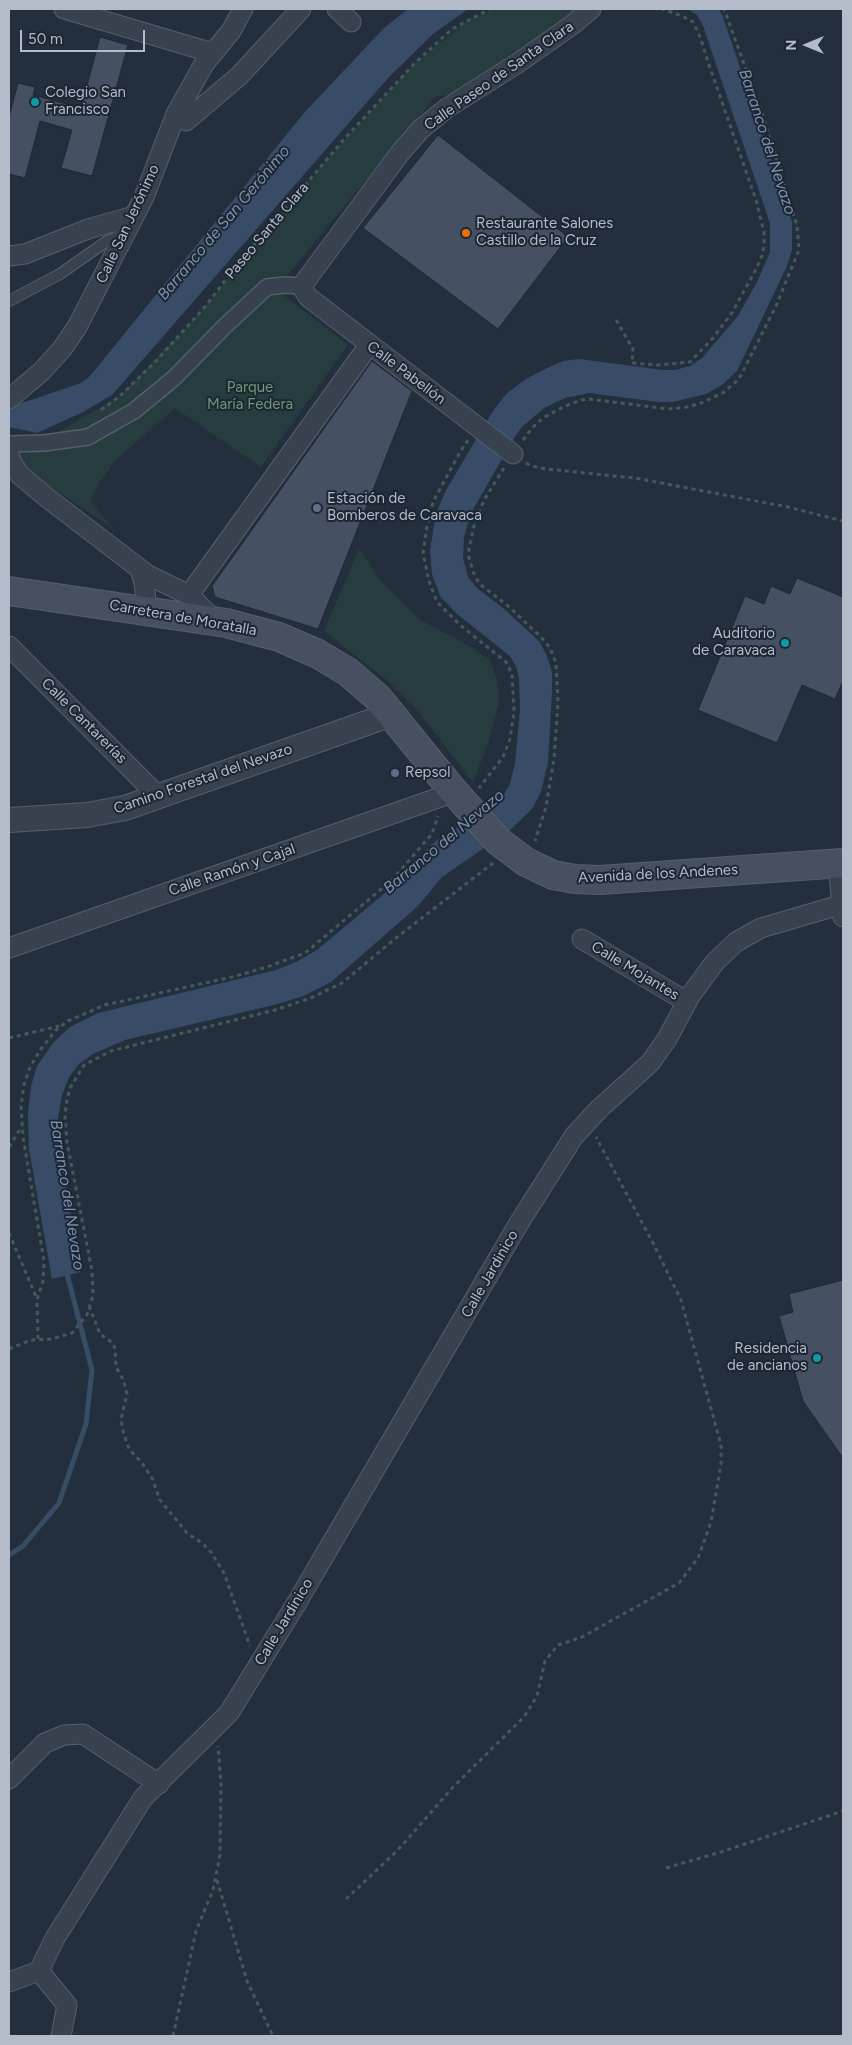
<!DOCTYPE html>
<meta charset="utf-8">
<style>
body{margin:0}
#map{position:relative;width:852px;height:2045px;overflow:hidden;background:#242f3e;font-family:Figtree,sans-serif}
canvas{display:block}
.frame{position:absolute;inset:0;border:10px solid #b4bcc9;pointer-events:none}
.north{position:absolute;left:782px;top:20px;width:50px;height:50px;-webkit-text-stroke:4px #1d2633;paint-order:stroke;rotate:270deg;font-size:14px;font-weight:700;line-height:20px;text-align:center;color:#b4bcc9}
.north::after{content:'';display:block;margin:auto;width:18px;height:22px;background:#b4bcc9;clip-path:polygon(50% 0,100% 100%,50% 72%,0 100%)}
.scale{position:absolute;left:20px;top:30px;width:125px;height:22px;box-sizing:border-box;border:2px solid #b4bcc9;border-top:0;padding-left:6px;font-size:15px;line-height:18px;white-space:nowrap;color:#b4bcc9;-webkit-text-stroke:4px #1d2633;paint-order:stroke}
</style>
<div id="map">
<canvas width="852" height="2045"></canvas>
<div class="frame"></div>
<div class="north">N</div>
<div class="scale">50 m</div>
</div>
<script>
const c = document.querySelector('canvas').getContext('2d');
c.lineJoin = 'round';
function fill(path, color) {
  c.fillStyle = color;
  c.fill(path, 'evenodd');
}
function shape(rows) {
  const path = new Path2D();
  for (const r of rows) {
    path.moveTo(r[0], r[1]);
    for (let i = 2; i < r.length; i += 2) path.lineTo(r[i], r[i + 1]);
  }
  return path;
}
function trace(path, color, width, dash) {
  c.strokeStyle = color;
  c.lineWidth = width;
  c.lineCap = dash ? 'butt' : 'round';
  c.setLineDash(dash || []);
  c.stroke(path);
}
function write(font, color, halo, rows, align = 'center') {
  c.font = font + ' Figtree,sans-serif';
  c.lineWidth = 4;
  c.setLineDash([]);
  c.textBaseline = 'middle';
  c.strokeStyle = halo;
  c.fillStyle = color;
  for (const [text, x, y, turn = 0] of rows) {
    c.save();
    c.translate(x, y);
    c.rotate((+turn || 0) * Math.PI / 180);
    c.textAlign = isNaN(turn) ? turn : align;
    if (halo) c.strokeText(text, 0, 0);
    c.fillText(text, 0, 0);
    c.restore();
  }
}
fill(shape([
 [494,9,591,9,472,93,436,96,276,289,348,345,261,467,175,408,116,460,99,483,90,501,113,529,42,481,23,463,17,448,60,431,120,396,204,308,322,165,415,63,468,20],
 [359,549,382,582,419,619,471,647,490,660,497,681,499,701,489,741,473,782,418,711,388,681,324,631]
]), '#263c3f');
fill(shape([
 [408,9,468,9,433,34,388,78,112,395,83,412,37,433,9,427,9,405,25,402,81,383,90,376,304,113,384,28],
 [688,9,719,9,723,17,792,222,792,250,787,266,737,371,722,385,706,394,673,402,659,402,589,393,565,398,544,408,522,427,514,438,470,515,464,537,463,558,468,577,478,589,503,608,539,641,547,656,552,672,552,693,548,762,541,792,532,809,510,830,442,877,418,906,331,982,303,996,278,1004,125,1040,93,1054,79,1064,69,1077,62,1095,58,1118,62,1160,80,1272,52,1279,29,1149,28,1114,31,1086,37,1066,53,1043,70,1027,98,1013,276,970,298,961,317,950,397,883,423,853,437,840,489,808,504,794,510,784,515,763,520,710,519,678,516,666,510,656,457,614,440,596,432,574,430,550,436,514,445,492,491,414,506,394,526,379,543,370,563,361,579,359,663,370,675,370,690,366,702,358,738,316,757,282,770,252,770,223,703,26,697,15]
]), '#394c67');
trace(shape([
 [9,1555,23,1546,59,1503,86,1424,92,1370,66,1270]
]), '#394c67', 5);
const building = shape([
 [100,37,128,45,92,176,61,168,72,130,40,121,25,178,9,174,9,117,18,83,35,87,33,95,81,108,100,37],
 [438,135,568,237,498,329,363,228,438,135],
 [372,361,412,391,318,629,215,597,212,586,372,361],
 [797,578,843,597,843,681,835,699,802,685,777,743,698,710,745,596,764,604,771,586,790,594,797,578],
 [843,1280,843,1458,803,1401,779,1316,793,1312,789,1294,843,1280]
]);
fill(building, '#455162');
trace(building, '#1f2835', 1);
const service = shape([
 [9,301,60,274,107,241,124,234]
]);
const pedestrian = shape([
 [9,444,44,443,88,437,134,411,174,378,224,327,267,287,284,285,303,286]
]);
const minor = shape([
 [64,9,213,53],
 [337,9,351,22],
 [176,114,186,121,239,76,301,9],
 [9,256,25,254,88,229,134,216],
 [9,399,41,372,62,349,77,327,144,197,176,114,204,64,231,31,243,9],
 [513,454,308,297,303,289,304,283,400,153,421,129,447,108,518,63,572,25,591,9],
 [9,455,12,463,20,475,46,497,148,575,189,595,215,621],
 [140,569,144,583,146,600,144,610],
 [189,595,369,345],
 [9,646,159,797],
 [838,863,843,917],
 [582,939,687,1002],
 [9,948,455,792],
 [9,1779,45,1743,64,1735,83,1734,159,1784],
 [39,1971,67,2005,61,2036],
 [9,1982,39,1971,55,1938,143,1798,229,1713,296,1604,519,1223,574,1136,599,1109,650,1063,667,1039,690,996,715,962,736,942,761,928,843,904]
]);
const tertiary = shape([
 [9,820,87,815,125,808,392,714]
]);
const secondary = shape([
 [9,591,226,623,279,637,318,654,348,672,378,698,450,787,498,841,526,862,553,875,575,879,600,880,843,863]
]);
trace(service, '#565f6c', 12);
trace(pedestrian, '#565f6c', 18);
trace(minor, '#565f6c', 21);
trace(tertiary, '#565f6c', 26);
trace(secondary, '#565f6c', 30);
trace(shape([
 [616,320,633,349,632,363,658,365,690,362,714,337,733,311,755,271,762,256,764,246,764,233,757,203,707,59,701,39,693,22,682,16,662,9],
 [101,410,120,396,156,361,204,308,237,265,346,137,415,63,452,29,490,9],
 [468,440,460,452,433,502,427,526,423,553,429,581,437,602,460,625,506,662,512,674,514,712,510,739,503,757,479,788],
 [523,440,532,428,543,418,563,407,581,400,589,399,668,409,688,407,704,402,724,392,739,379,776,306,799,250,797,226,761,110,724,9],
 [526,463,532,466,546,469,635,478,788,507,843,521],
 [504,468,484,500,474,526,469,549,469,558,475,577,481,585,508,606,540,636,550,648,556,663,558,702,554,759,546,807,535,841],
 [9,1038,59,1026],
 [9,1147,22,1126],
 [9,1233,37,1299],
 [89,1306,100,1334,113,1343,115,1349,116,1367,123,1379,127,1394,121,1419,123,1431,129,1449,142,1463,152,1478,160,1500,187,1533,202,1543,211,1552,224,1573,250,1646],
 [38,1339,37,1300,43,1281,44,1261,23,1137,21,1106,24,1085,30,1067,41,1049,56,1030,68,1021,105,1005,232,977,267,967,305,953,391,881,432,834,438,816],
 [9,1349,31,1340,52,1339,72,1333,87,1315,93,1295,92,1271,67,1142,65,1120,66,1104,70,1088,84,1065,111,1051,275,1010,311,998,342,983,396,938,493,863],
 [666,1868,721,1852,843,1811],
 [217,1880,247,1981,273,2036],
 [346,1899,397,1851,454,1786,524,1717,537,1696,545,1661,558,1645,582,1637,679,1583,698,1558,711,1522,721,1464,721,1445,681,1300,653,1243,596,1137],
 [173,2036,196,1931,213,1890,220,1855,221,1784,218,1746]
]), '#44595c', 3, [4, 4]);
trace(service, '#38414e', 10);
trace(pedestrian, '#38414e', 15);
trace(minor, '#38414e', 19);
trace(tertiary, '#38414e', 24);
trace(secondary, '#465061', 28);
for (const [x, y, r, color] of [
 [35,102,5,"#0f9aa8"],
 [466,233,5,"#e8710a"],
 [317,508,5,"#5c6f8a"],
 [785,643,5,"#0f9aa8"],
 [395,773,5,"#5c6f8a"],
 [817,1358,5,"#0f9aa8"]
]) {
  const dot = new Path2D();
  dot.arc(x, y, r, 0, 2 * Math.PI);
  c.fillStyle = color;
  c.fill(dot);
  trace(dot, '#1d2633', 2);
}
write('15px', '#b4bcc9', '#1d2633', [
 ["Calle Paseo de Santa Clara",499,76,-35],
 ["Calle San Jerónimo",128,224,-65],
 ["Paseo Santa Clara",267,231,-50],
 ["Calle Pabellón",406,373,37],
 ["Carretera de Moratalla",183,618,10],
 ["Calle Cantarerías",84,721,45],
 ["Camino Forestal del Nevazo",203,779,-19],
 ["Calle Ramón y Cajal",232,870,-19],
 ["Avenida de los Andenes",658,874,-3],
 ["Calle Mojantes",635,971,31],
 ["Calle Jardinico",490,1274,-60],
 ["Calle Jardinico",284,1622,-59]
]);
write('15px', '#b4bcc9', '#1d2633', [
 ["Colegio San",45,93],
 ["Francisco",45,110],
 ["Restaurante Salones",476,224],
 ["Castillo de la Cruz",476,241],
 ["Estación de",327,499],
 ["Bomberos de Caravaca",327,516],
 ["Auditorio",775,634,"right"],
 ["de Caravaca",775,651,"right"],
 ["Repsol",405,773],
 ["Residencia",807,1349,"right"],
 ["de ancianos",807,1366,"right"]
], 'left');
write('15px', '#6b9a76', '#1d2633', [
 ["Parque",250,388],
 ["María Federa",250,405]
]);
write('italic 16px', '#7c92b1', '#1d2633', [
 ["Barranco del Nevazo",767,142,72],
 ["Barranco de San Gerónimo",224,223,-50],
 ["Barranco del Nevazo",444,842,-40],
 ["Barranco del Nevazo",67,1195,81]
]);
</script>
